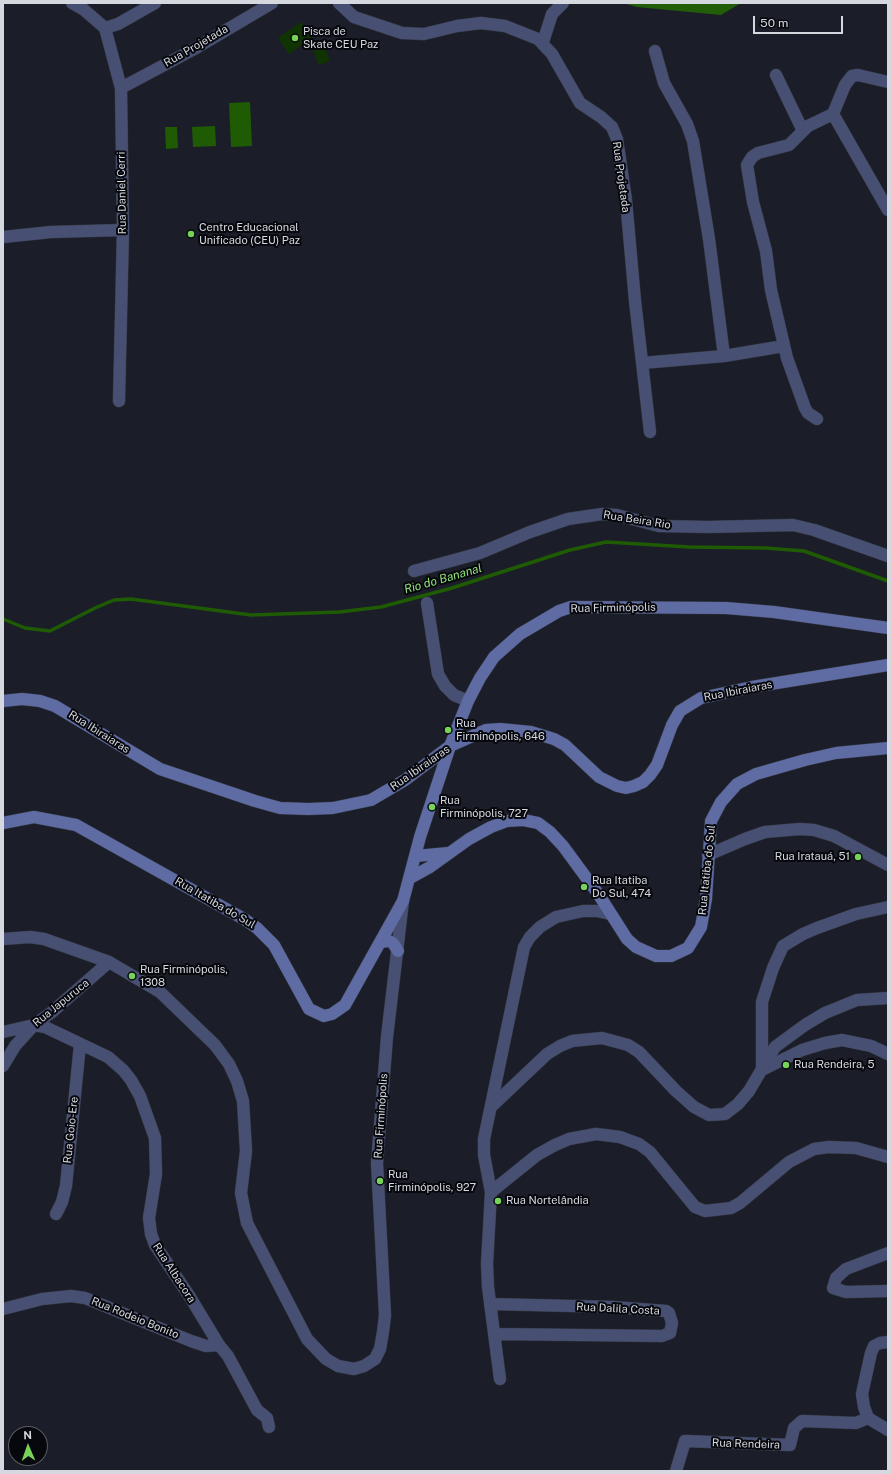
<!DOCTYPE html>
<meta charset="utf-8">
<style>
body{margin:0}
#map{position:relative;width:891px;height:1474px;overflow:hidden;background:#1b1e29;font-family:"Public Sans",sans-serif}
canvas{display:block}
.frame{position:absolute;inset:0;border:4px solid #d6d8e0;pointer-events:none}
.north{position:absolute;left:8px;top:1426px;width:40px;height:40px;box-sizing:border-box;background:#07080d;border:1px solid #5a5b61;border-radius:50%;rotate:358deg;font-size:11px;font-weight:700;line-height:16px;text-align:center;color:#d6d8e0}
.north::after{content:'';display:block;margin:auto;width:14px;height:18px;background:#77d25a;clip-path:polygon(50% 0,100% 100%,50% 72%,0 100%)}
.scale{position:absolute;left:753px;top:16px;width:90px;height:18px;box-sizing:border-box;border:2px solid #d6d8e0;border-top:0;padding-left:5px;font-size:12px;line-height:14px;white-space:nowrap;color:#d6d8e0;-webkit-text-stroke:3px #07080d;paint-order:stroke}
</style>
<div id="map">
<canvas width="891" height="1474"></canvas>
<div class="frame"></div>
<div class="north">N</div>
<div class="scale">50 m</div>
</div>
<script>
const c = document.querySelector('canvas').getContext('2d');
c.lineJoin = 'round';
function fill(path, color) {
  c.fillStyle = color;
  c.fill(path, 'evenodd');
}
function shape(rows) {
  const path = new Path2D();
  for (const r of rows) {
    path.moveTo(r[0], r[1]);
    for (let i = 2; i < r.length; i += 2) path.lineTo(r[i], r[i + 1]);
  }
  return path;
}
function trace(path, color, width, dash) {
  c.strokeStyle = color;
  c.lineWidth = width;
  c.lineCap = dash ? 'butt' : 'round';
  c.setLineDash(dash || []);
  c.stroke(path);
}
function write(font, color, halo, rows, align = 'center') {
  c.font = font + ' "Public Sans",sans-serif';
  c.lineWidth = 4;
  c.setLineDash([]);
  c.textBaseline = 'middle';
  c.strokeStyle = halo;
  c.fillStyle = color;
  for (const [text, x, y, turn = 0] of rows) {
    c.save();
    c.translate(x, y);
    c.rotate((+turn || 0) * Math.PI / 180);
    c.textAlign = isNaN(turn) ? turn : align;
    if (halo) c.strokeText(text, 0, 0);
    c.fillText(text, 0, 0);
    c.restore();
  }
}
fill(shape([
 [301,22,312,37,289,54,278,38],
 [324,45,330,61,319,65,313,50]
]), '#0f3402');
fill(shape([
 [623,3,741,3,721,15,637,7]
]), '#225e08');
fill(shape([
 [250,102,252,146,231,147,229,103],
 [215,126,216,146,193,147,192,127],
 [165,127,177,127,178,148,166,149]
]), '#1f5b03');
trace(shape([
 [3,619,25,628,50,631,95,608,114,600,131,599,251,615,339,612,381,607,452,588,570,550,606,542,689,547,766,548,804,551,888,581]
]), '#1f5b03', 3.5);
const street = shape([
 [72,3,83,9,105,28,121,88,123,230,119,401],
 [339,3,354,17,402,33,424,34,457,26,481,23,505,26,538,39,552,54,580,103,601,117,612,127,617,139,626,200,635,301,650,432],
 [105,28,118,24,155,3],
 [543,42,552,14,563,3],
 [655,51,664,83,687,124,693,141,709,239,724,356],
 [776,75,803,131],
 [121,88,196,48,272,3],
 [833,114,888,210],
 [833,114,845,85,852,76,858,75,888,82],
 [3,237,51,232,123,230],
 [642,363,724,356,784,346],
 [817,419,808,413,805,408,787,358,771,290,766,251,753,202,747,165,752,157,758,153,789,145,808,126,833,114],
 [414,571,480,553,530,532,568,519,602,514,617,515,659,526,708,527,793,525,814,530,888,556],
 [427,603,438,674,445,686,454,695,468,701],
 [708,855,745,839,765,832,800,829,814,830,834,836,888,865],
 [3,939,30,937,44,939,109,962,160,992,215,1045,229,1064,237,1081,243,1101,246,1151,241,1193,247,1223,307,1339,326,1359,338,1366,354,1369,364,1366,375,1359,380,1349,383,1332,385,1315,377,1163,387,1037,403,901],
 [3,1032,34,1025,45,1027,108,1057,123,1070,131,1080,140,1096,155,1138,156,1174,149,1218,151,1234,155,1245,190,1297,219,1345,228,1356,257,1410,267,1418,269,1427],
 [3,1066,15,1046,34,1025,52,1012,109,962],
 [762,1069,762,1002,773,968,783,946,803,934,817,928,856,914,888,907],
 [764,1069,802,1050,825,1043,842,1040,871,1046,888,1054],
 [491,1107,547,1054,560,1046,572,1041,602,1038,628,1045,639,1052,676,1091,694,1107,709,1115,725,1114,738,1104,749,1091,775,1047,805,1025,825,1013,857,1000,888,998],
 [491,1192,537,1155,555,1145,569,1139,596,1134,620,1137,639,1144,650,1152,695,1207,705,1211,731,1208,740,1203,789,1162,814,1149,829,1147,856,1148,888,1157],
 [56,1214,62,1202,66,1186,80,1044],
 [888,1253,846,1269,836,1278,833,1288,846,1292,888,1291],
 [490,1304,613,1307,666,1311,669,1313,672,1323,670,1333,662,1336,495,1334],
 [3,1309,42,1299,71,1296,85,1298,191,1341,206,1346,219,1345],
 [888,1342,880,1343,874,1346,871,1353,862,1394,864,1407,868,1418,888,1430],
 [500,1379,488,1287,487,1264,491,1192,484,1155,484,1139,524,947,530,937,540,927,556,917,583,911,597,911,610,914],
 [676,1471,685,1441,790,1445,794,1428,802,1421,856,1423,868,1418]
]);
const secondary = shape([
 [3,701,22,699,40,701,55,706,160,769,255,801,280,808,308,809,333,808,371,800,405,780,450,746,486,730,500,729,531,732,554,739,565,745,599,777,617,786,626,788,634,786,643,782,650,775,657,765,672,725,680,711,701,698,752,687,888,665],
 [3,823,34,817,76,825,244,919,257,928,274,945,309,1009,324,1016,332,1014,345,1005,403,901,420,837,450,746,468,701,480,678,494,657,520,634,559,611,571,607,726,608,774,612,888,628],
 [416,856,448,853],
 [410,878,430,867,469,839,491,827,507,821,523,820,538,823,550,832,563,846,599,895,627,939,636,947,656,956,671,956,688,948,701,927,706,899,711,821,721,802,737,784,756,774,805,760,836,753,888,748],
 [380,942,389,941,393,943,398,951]
]);
trace(street, '#353843', 13);
trace(secondary, '#353843', 13);
trace(street, '#475072', 12);
trace(secondary, '#5e6ca3', 12);
for (const [x, y, r, color] of [
 [295,38,4,"#77d25a"],
 [191,234,4,"#77d25a"],
 [448,730,4,"#77d25a"],
 [432,807,4,"#77d25a"],
 [858,857,4,"#77d25a"],
 [584,887,4,"#77d25a"],
 [132,976,4,"#77d25a"],
 [786,1065,4,"#77d25a"],
 [380,1181,4,"#77d25a"],
 [498,1201,4,"#77d25a"]
]) {
  const dot = new Path2D();
  dot.arc(x, y, r, 0, 2 * Math.PI);
  c.fillStyle = color;
  c.fill(dot);
  trace(dot, '#07080d', 1.5);
}
write('11px', '#d6d8e0', '#07080d', [
 ["Pisca de",303,32],
 ["Skate CEU Paz",303,45],
 ["Centro Educacional",199,228],
 ["Unificado (CEU) Paz",199,241],
 ["Rua",456,724],
 ["Firminópolis, 646",456,737],
 ["Rua",440,801],
 ["Firminópolis, 727",440,814],
 ["Rua Iratauá, 51",850,857,"right"],
 ["Rua Itatiba",592,881],
 ["Do Sul, 474",592,894],
 ["Rua Firminópolis,",140,970],
 ["1308",140,983],
 ["Rua Rendeira, 5",794,1065],
 ["Rua",388,1175],
 ["Firminópolis, 927",388,1188],
 ["Rua Nortelândia",506,1201]
], 'left');
write('11px', '#d6d8e0', '#07080d', [
 ["Rua Projetada",196,46,-30],
 ["Rua Projetada",621,177,82],
 ["Rua Daniel Cerri",122,193,-91],
 ["Rua Beira Rio",637,520,9],
 ["Rua Firminópolis",613,608,-1],
 ["Rua Ibiraiaras",738,691,-11],
 ["Rua Ibiraiaras",99,732,32],
 ["Rua Ibiraiaras",420,768,-35],
 ["Rua Itatiba do Sul",707,870,-84],
 ["Rua Itatiba do Sul",215,903,30],
 ["Rua Japuruca",61,1003,-39],
 ["Rua Firminópolis",381,1116,-86],
 ["Rua Goio-Ere",71,1130,-84],
 ["Rua Albacora",174,1273,57],
 ["Rua Dalila Costa",618,1309,3],
 ["Rua Rodeio Bonito",135,1318,22],
 ["Rua Rendeira",746,1444,2]
]);
write('italic 12px', '#93e37b', '#07080d', [
 ["Rio do Bananal",443,579,-16]
]);
</script>
